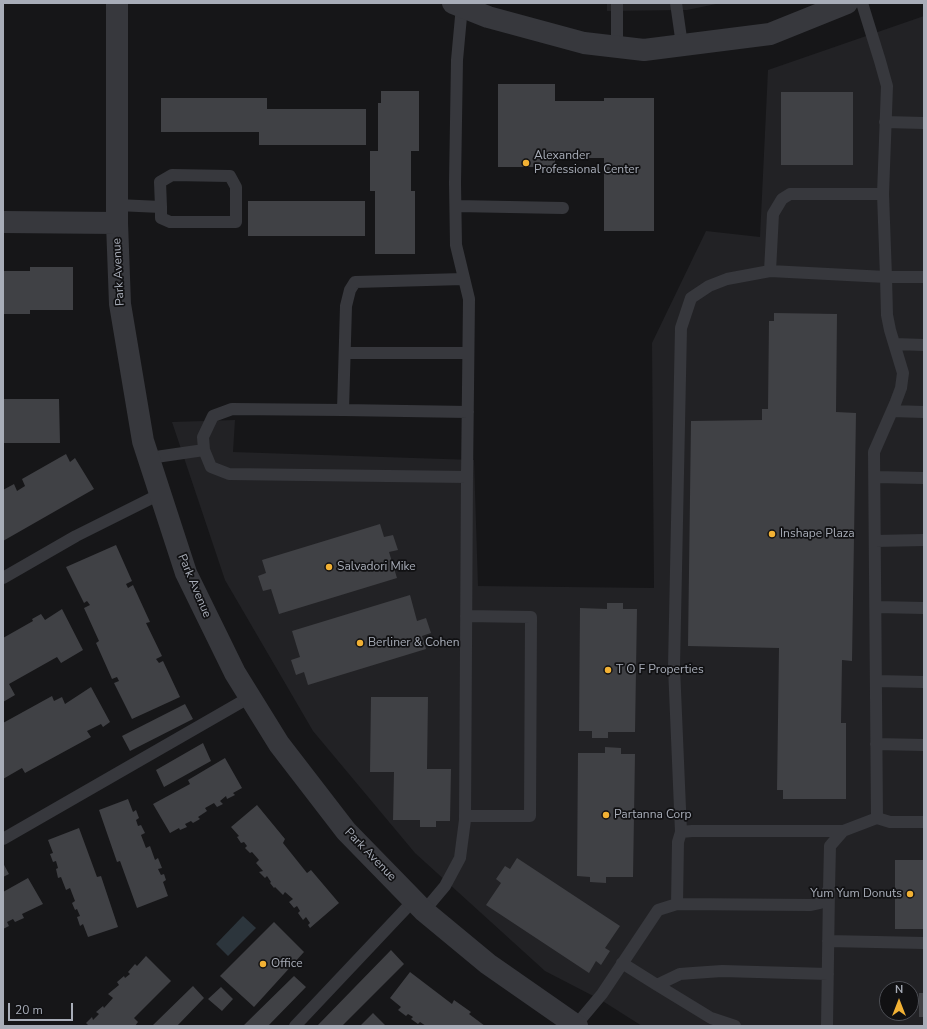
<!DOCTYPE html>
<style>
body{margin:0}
#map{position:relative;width:927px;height:1029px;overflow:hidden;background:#161618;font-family:"Nunito Sans",sans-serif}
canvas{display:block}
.frame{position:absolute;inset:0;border:4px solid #a8adb8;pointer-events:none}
.north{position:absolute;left:879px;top:981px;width:40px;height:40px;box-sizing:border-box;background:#111113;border:1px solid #4d4f55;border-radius:50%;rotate:0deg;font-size:11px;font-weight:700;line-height:16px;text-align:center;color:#a8adb8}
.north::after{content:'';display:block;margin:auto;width:14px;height:18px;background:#f2b134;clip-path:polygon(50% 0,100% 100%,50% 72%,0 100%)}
.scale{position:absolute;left:8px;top:1003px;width:65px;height:18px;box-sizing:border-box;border:2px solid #a8adb8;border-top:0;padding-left:5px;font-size:12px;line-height:14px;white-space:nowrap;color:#a8adb8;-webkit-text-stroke:3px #111113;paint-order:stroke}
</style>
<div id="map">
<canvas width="927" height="1029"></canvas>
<div class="frame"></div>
<div class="north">N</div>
<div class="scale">20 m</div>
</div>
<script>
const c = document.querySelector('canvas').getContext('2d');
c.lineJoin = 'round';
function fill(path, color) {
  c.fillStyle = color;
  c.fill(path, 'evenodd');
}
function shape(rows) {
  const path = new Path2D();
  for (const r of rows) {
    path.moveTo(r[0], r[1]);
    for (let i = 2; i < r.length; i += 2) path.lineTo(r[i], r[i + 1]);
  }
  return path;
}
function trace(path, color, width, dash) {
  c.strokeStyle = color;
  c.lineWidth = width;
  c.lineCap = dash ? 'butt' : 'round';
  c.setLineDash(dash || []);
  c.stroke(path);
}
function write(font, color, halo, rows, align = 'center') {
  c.font = font + ' "Nunito Sans",sans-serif';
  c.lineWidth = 3.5;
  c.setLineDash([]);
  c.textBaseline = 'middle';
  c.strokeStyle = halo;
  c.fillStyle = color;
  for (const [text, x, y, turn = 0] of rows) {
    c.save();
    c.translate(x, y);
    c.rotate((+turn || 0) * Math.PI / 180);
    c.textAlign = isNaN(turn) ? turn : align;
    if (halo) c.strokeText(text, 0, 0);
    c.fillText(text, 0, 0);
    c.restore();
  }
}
fill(shape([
 [607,3,721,3,687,10,607,11],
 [924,16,924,1026,642,1026,601,1000,545,971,415,853,313,731,225,580,172,422,235,420,233,452,474,460,478,586,654,588,652,343,706,231,760,237,768,70],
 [887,989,911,989,911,1013,887,1013]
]), '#222225');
fill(shape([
 [243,916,256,928,228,956,216,944]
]), '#2c353c');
fill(shape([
 [498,84,555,84,555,101,604,101,604,98,654,98,654,231,604,231,604,158,555,158,555,167,498,167],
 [381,91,419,91,419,151,411,151,411,191,415,191,415,254,375,254,375,191,370,191,370,151,378,151,378,103,381,103],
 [781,92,853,92,853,165,781,165],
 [161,98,267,98,267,109,366,109,366,145,259,145,259,132,161,132],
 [248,201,365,201,365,236,248,236],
 [30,267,73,267,73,310,30,310,30,314,3,314,3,271,30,271],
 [774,313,837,314,836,412,856,413,852,661,842,660,841,723,846,723,846,799,783,799,783,790,777,790,779,648,688,646,691,421,762,420,762,409,768,409,769,321,774,321],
 [3,399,59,399,60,443,3,443],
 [66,454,70,462,75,458,94,489,3,541,3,490,14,484,17,491,25,486,22,479],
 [380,524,384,537,393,535,398,550,389,552,397,578,279,614,271,589,263,591,258,576,266,573,262,560],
 [116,545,132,581,126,584,128,588,133,585,150,622,146,623,162,656,156,659,159,663,163,661,180,697,132,719,114,683,119,681,117,677,112,679,96,643,99,641,84,608,90,605,87,601,84,603,66,567],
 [410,595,417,621,426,618,431,633,422,636,426,649,308,685,304,672,296,675,291,660,300,657,292,631],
 [607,603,623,603,623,609,637,609,635,732,608,732,608,738,592,738,592,731,579,731,580,608,607,609],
 [62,609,83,650,61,663,57,657,9,684,15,695,3,702,3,638,33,621,32,619,41,614,45,620],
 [91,687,110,722,103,727,101,724,87,731,91,737,25,773,22,768,3,779,3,723,52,696,54,701,62,697,65,704],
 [371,697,428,697,427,769,451,769,450,821,436,821,436,827,420,827,420,820,393,820,394,772,370,772],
 [185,704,193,719,130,751,122,736],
 [203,743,211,761,164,787,156,770],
 [605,747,621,748,621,754,635,754,633,877,606,877,606,883,590,882,590,877,577,876,578,753,605,753],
 [225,758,242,788,233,793,235,795,227,799,226,796,220,801,223,804,217,807,214,803,205,808,207,811,198,817,200,819,193,823,191,821,185,824,187,827,180,830,179,828,170,833,153,804,190,784,188,780],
 [128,799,133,812,136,810,139,818,136,820,138,826,141,825,145,833,141,835,146,848,150,846,155,860,158,858,162,868,158,869,161,875,164,874,166,880,163,882,168,896,137,908,120,861,117,862,99,810],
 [257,805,285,839,283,843,307,873,311,870,339,903,310,928,308,925,310,923,306,917,303,920,298,913,300,911,297,906,294,908,289,902,293,899,285,892,283,895,275,887,274,888,270,883,271,882,267,876,265,878,259,872,263,871,256,863,259,860,252,852,250,853,245,848,247,846,244,842,241,843,237,837,239,836,231,827],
 [79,828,97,877,101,876,118,927,88,937,83,924,80,926,77,917,80,916,77,909,75,910,72,903,75,901,70,888,66,890,61,877,58,878,56,869,58,868,56,861,53,862,50,854,53,853,48,840],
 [517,858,620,926,605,948,610,951,601,965,596,961,589,973,486,905,501,883,496,879,505,866,510,869],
 [895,860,924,860,924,929,895,929],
 [3,863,9,874,3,877],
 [28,878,43,904,22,914,24,918,15,922,13,919,7,922,9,926,3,929,3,892],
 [274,922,304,952,254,1007,220,976],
 [391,950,404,964,342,1026,317,1026],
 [146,956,171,981,134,1018,138,1022,135,1026,87,1026,88,1025,86,1023,92,1017,93,1020,99,1014,96,1012,103,1006,104,1008,113,998,108,994,119,985,117,982,124,976,125,978,130,974,128,972,135,964,137,966],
 [410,972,452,1004,454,1000,471,1012,469,1014,485,1026,426,1026,420,1022,418,1024,411,1019,413,1017,408,1014,406,1016,398,1010,401,1007,390,998],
 [294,976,306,987,268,1026,243,1026],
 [193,986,204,998,177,1026,152,1026],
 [221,987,233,999,222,1011,208,999],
 [919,993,924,993,924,1017,919,1017],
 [373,1013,386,1026,360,1026]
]), '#404145');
trace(shape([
 [676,3,682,45],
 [617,47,617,3],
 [885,122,924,123],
 [117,205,161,207,161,218,170,222,236,222,236,187,230,176,172,175,160,182,161,207],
 [456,206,563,208],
 [770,271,886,277,883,194,887,86,880,61,862,3],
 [924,277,886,277,887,315,890,330,903,373,901,388,895,404,874,452,877,818,890,822,924,822],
 [895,344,924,345],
 [345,353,468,353],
 [343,410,468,412],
 [892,411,924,412],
 [204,450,203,437,213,416,232,409,343,410,346,306,350,290,355,282,463,279],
 [149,458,204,450,211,467,229,474,467,477,469,299,456,245,455,183,457,60,462,6],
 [875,477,924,478],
 [875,541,924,540],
 [3,578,76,536,160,494],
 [876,607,924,608],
 [876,681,924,682],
 [876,744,924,745],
 [465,816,530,816,531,617,466,616],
 [681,832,674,667,681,328,691,298,709,286,727,279,770,271,773,214,782,199,790,194,883,194],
 [3,839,250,697],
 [677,904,678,842,681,832,692,831,843,831],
 [424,911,445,886,460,858,465,820,467,477],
 [828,941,924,943],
 [622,963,657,985,680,974,693,973,722,971,828,974],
 [657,985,711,1018,735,1026],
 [576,1025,602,994,658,910,677,904,811,905,820,903,829,889,830,846,843,831,877,818],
 [295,1026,414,900],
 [827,1026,829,890]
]), '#37383d', 12);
trace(shape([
 [117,3,117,223,120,304,143,441,186,573,235,673,279,744,346,831,424,911,488,964,577,1026],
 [453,3,488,17,584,43,644,50,770,34,847,3],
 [3,222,117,223]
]), '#37383d', 22);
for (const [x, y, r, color] of [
 [526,163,4,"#f2b134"],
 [772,534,4,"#f2b134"],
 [329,567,4,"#f2b134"],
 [360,643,4,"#f2b134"],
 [608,670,4,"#f2b134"],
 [606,815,4,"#f2b134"],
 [910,894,4,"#f2b134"],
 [263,964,4,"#f2b134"]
]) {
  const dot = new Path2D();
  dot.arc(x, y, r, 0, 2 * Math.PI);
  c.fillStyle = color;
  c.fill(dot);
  trace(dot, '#111113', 1.5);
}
write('12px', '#a8adb8', '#111113', [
 ["Alexander",534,156],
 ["Professional Center",534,170],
 ["Inshape Plaza",780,534],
 ["Salvadori Mike",337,567],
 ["Berliner & Cohen",368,643],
 ["T O F Properties",616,670],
 ["Partanna Corp",614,815],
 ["Yum Yum Donuts",902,894,"right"],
 ["Office",271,964]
], 'left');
write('12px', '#a8adb8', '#111113', [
 ["Park Avenue",119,272,-93],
 ["Park Avenue",194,586,67],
 ["Park Avenue",370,855,46]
]);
</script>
